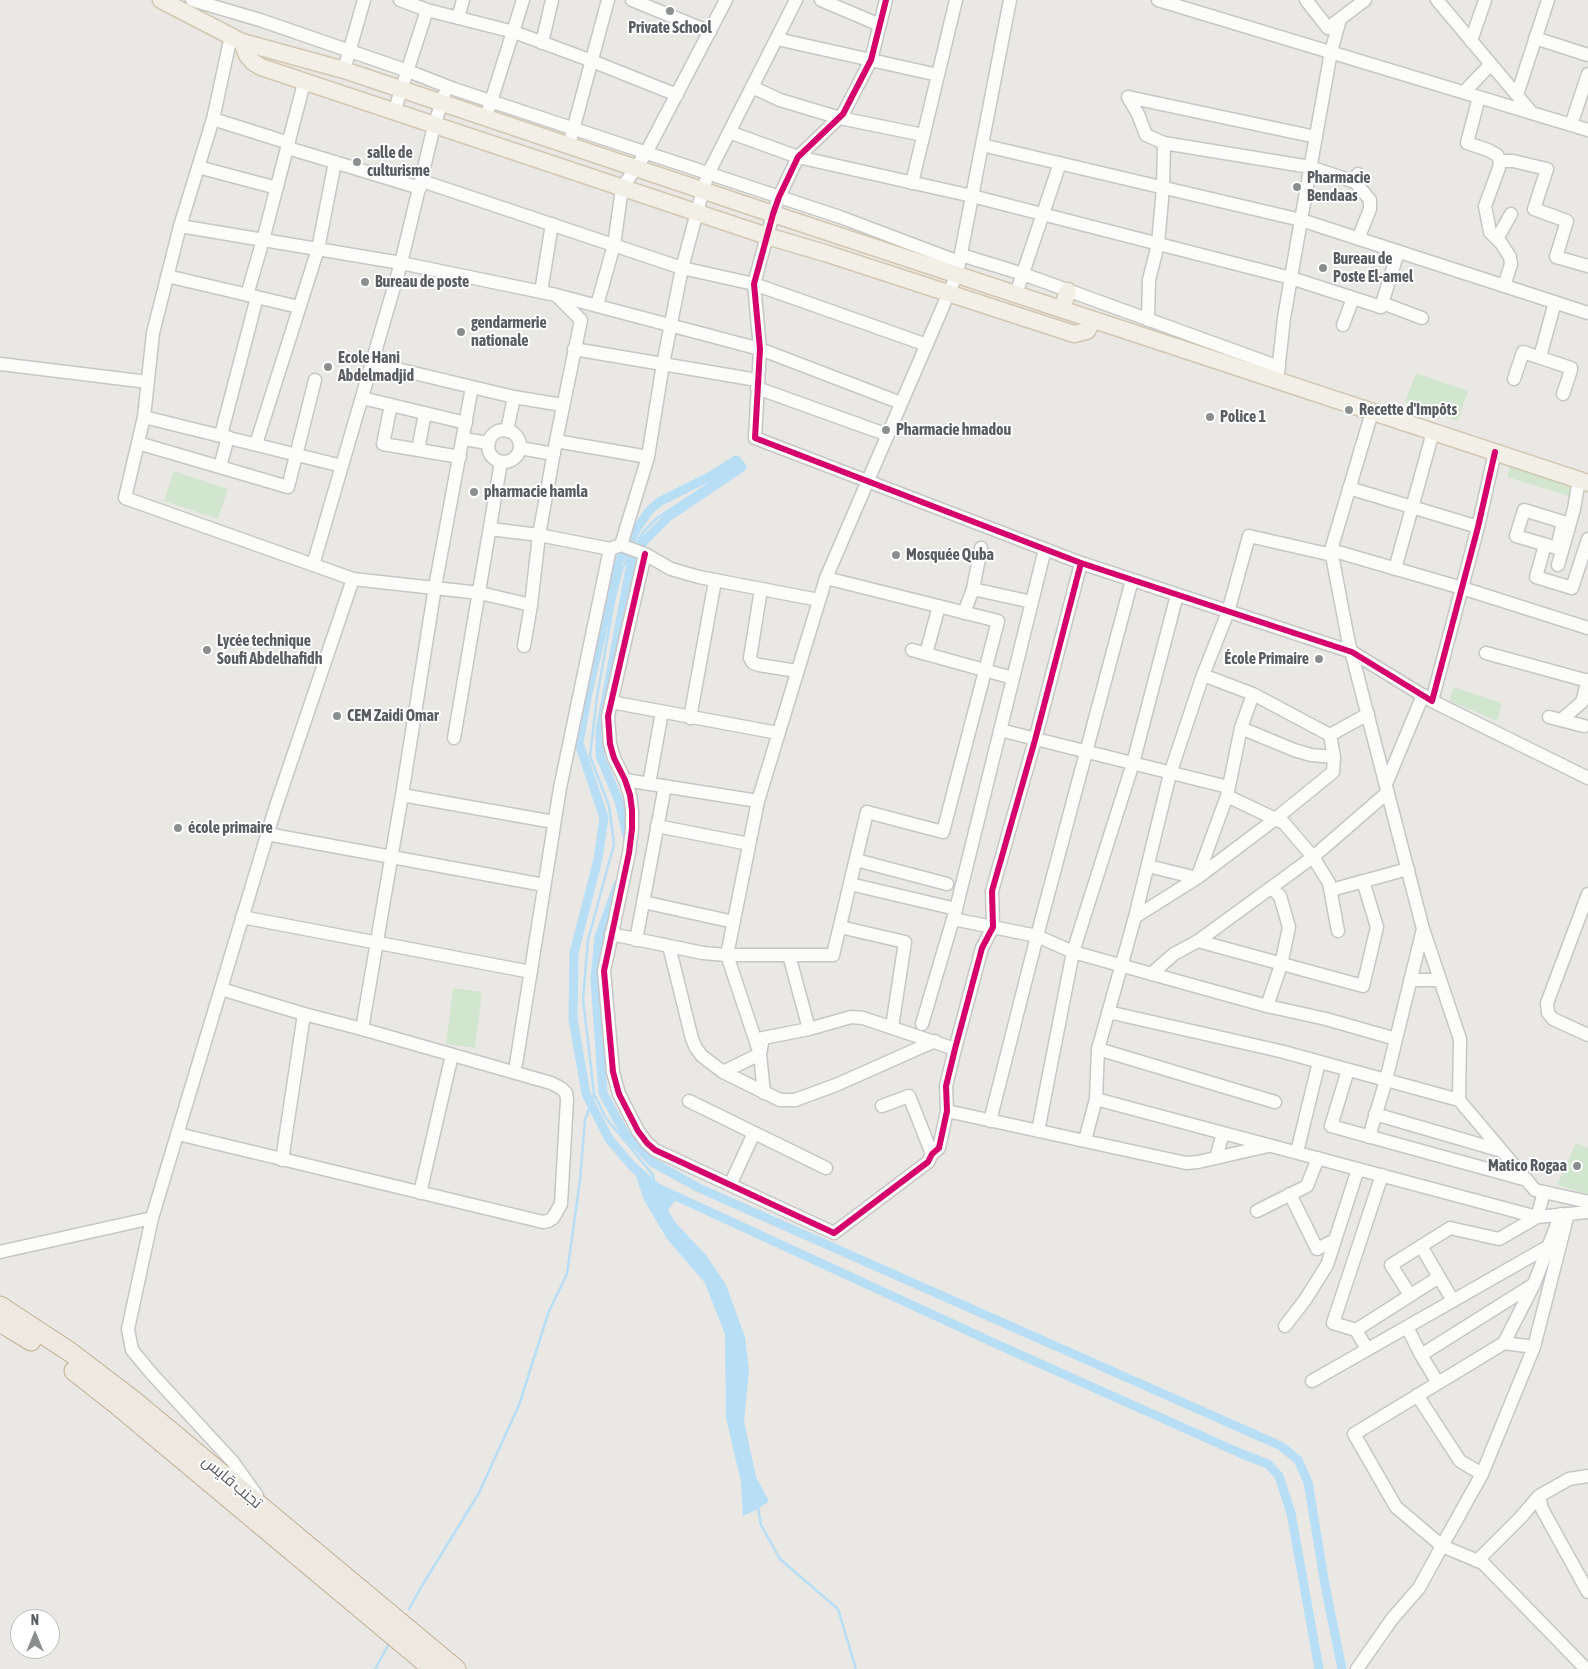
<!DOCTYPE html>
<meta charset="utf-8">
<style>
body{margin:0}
#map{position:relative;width:1588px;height:1669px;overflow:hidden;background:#e9e8e4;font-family:"Asap Condensed",sans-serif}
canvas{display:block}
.north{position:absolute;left:10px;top:1609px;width:50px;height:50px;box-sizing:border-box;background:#fff;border:1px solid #bdbec0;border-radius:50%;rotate:0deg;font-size:14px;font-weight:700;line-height:20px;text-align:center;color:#595d61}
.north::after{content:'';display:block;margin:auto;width:18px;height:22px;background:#8b8e8f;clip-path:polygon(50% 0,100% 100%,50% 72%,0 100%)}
</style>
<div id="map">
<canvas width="1588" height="1669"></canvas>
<div class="north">N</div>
</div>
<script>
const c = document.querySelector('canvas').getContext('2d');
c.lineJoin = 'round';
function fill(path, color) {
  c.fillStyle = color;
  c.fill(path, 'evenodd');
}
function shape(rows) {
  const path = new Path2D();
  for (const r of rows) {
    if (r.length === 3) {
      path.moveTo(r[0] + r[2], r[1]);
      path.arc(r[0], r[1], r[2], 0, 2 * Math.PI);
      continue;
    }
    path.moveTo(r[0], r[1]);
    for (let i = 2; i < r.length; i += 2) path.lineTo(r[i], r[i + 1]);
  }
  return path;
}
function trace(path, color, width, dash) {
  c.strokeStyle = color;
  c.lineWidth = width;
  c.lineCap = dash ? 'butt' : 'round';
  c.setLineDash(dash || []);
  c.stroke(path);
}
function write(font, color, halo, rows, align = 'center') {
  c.font = font + ' "Asap Condensed",Cairo,sans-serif';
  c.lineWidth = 4;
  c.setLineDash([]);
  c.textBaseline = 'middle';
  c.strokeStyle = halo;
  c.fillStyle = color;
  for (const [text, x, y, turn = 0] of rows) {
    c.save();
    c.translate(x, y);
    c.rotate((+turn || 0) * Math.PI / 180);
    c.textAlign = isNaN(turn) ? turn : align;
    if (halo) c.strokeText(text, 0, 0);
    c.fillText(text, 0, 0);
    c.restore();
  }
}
fill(shape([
 [1416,373,1468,391,1458,421,1405,402],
 [1510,465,1572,482,1569,496,1507,477],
 [174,471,228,489,218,519,164,501],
 [1453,687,1502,703,1497,721,1450,701],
 [453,988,482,992,475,1048,446,1044],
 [1576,1143,1588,1148,1588,1194,1557,1185]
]), '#d2e5cf');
fill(shape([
 [633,1167,656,1187,678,1197,668,1210,675,1222,706,1255,726,1285,745,1337,749,1370,744,1421,756,1477,769,1501,758,1509,743,1516,741,1482,726,1418,725,1334,705,1283,667,1239,644,1200]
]), '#b7def5');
trace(shape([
 [634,546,645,530,657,518,736,466],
 [630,553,622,569,614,601,597,697,590,756,609,806,614,844,588,940,583,999,594,1094,606,1118,653,1175,655,1187],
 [758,1507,761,1525,780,1559,838,1609,856,1669],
 [409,1609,420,1589,479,1493,519,1405,549,1311,567,1274,580,1180,585,1120,594,1094],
 [375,1669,389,1644]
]), '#b7def5', 2.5);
trace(shape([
 [628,840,619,801,600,756,600,730,631,563,644,541,668,517,742,467,736,460,711,476,659,502,649,511,638,527,618,562,588,693,579,743,604,818,598,859,574,953,573,1019,586,1094,609,1139,633,1167,656,1187,1003,1347,1242,1454,1268,1464,1279,1476,1291,1513,1319,1669],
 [618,884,599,937,595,979,603,1093,624,1132,652,1162,699,1188,1281,1446,1298,1460,1308,1482,1325,1585,1342,1669]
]), '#b7def5', 9);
const minor = shape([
 [192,0,260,20,408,71,454,89,840,217,959,262],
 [400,0,427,10,514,32,592,61,677,95],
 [632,0,710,32],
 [821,0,880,25],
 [886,0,871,60,843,114,798,157,779,197,773,214,754,284,760,349,755,438,1081,563,1352,652,1432,701,1478,527,1495,452],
 [1158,0,1588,130],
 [1306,0,1328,28,1365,0],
 [1437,0,1532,113],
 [458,18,463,0],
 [1340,19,1331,52,1301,220,1588,313],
 [231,36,213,119,180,226,153,333,144,417,125,498,353,579,480,593,531,605],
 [1535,38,1588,55],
 [777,39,938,75],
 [1471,41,1485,0],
 [542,43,552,0],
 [344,70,364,0],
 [752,87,780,100,840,118,923,135],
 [1464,92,1491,64],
 [1517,95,1548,0],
 [1128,97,1316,137],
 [1128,97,1138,114,1146,135,1164,143],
 [1479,97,1467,143,1488,150,1497,155,1500,161,1499,168,1485,206,1490,232,1501,243,1510,257,1511,264,1504,286],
 [489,108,523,0],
 [394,112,427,10],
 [213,119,289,143],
 [1571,125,1588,74],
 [729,132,798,157,972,196,1291,278,1381,307,1398,252],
 [569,145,608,0],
 [982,145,1301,220,1284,318,1277,381],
 [288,148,420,188],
 [1500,161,1513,161,1547,169,1534,209,1567,221,1556,257,1588,266],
 [198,167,277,188],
 [1358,174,1355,182,1370,200,1370,209,1358,239],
 [422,181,682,268,754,284,927,345],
 [912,183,956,0],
 [180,226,401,263,556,295,581,320,556,441,539,535,531,605,524,646],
 [1497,239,1511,214],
 [961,255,1023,274,1279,367],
 [167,276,299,307],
 [541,292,552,224],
 [1016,294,1060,163],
 [247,295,263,240,304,83],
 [556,295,760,349,901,403],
 [1382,303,1422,318],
 [597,305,614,245,622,188,646,153,726,0],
 [1148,320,1149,280,1158,244,1163,188,1164,143,1310,167,1355,182],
 [1343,325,1353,298],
 [574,349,757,380],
 [1540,357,1555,302],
 [372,363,514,397,507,431],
 [0,364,148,382],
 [1514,379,1523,352,1571,368,1571,370,1563,394],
 [757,388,888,435],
 [514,397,562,405],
 [362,398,466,423],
 [391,405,383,444,460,457],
 [1372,412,1331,550,1348,639,1423,929,1460,1039,1459,1100],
 [144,417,342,466],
 [504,446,16],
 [221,435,257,297],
 [463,439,489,443],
 [556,441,648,457],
 [138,443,288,487,315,380],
 [256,444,318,249,335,162],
 [520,448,554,454],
 [418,450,425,413],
 [220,467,228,437],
 [1349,488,1478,527],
 [1524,510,1563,522,1557,548,1516,536,1524,510],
 [490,529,539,535,610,549,621,545,648,457,663,364,682,268,703,190,708,174,796,0],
 [621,545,645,554,671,569,699,577,819,600],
 [1545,545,1536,577,1572,588,1588,539],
 [1331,550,1462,588,1588,628],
 [645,554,608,716,610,744,614,758,625,780,630,795,632,810,632,829,629,853,604,971,613,1072,619,1094,638,1131,647,1143,655,1150,834,1233,928,1162,932,1154,939,1148,947,1111,946,1086,955,1049,982,948,993,927,992,891,1035,740,1081,563],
 [313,565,401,263,434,126,444,95],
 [1558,565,1574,509,1579,480],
 [1395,569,1433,432],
 [761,589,750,658,753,663,759,665,797,671],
 [973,589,1032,602],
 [964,613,973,589,981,548],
 [912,650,1013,678],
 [1486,653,1588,681],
 [926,654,939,606],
 [1432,701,1588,778],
 [611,702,778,733],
 [1549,717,1584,726],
 [690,718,715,581],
 [1561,720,1582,702,1588,680],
 [1241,728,1294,750,1311,755,1334,757],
 [1000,730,1228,787],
 [1330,735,1368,714],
 [454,738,501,462],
 [625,780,758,801],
 [649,784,662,712],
 [1386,784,1423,695],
 [402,795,554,822],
 [1227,796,1284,823,1313,857,1329,883,1338,931],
 [657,826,749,844],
 [267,834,544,885],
 [856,860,947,884],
 [1148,866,1197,878,1227,796,1241,728,1253,694],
 [850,884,956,909],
 [1331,890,1408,869],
 [1588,894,1547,1003,1548,1013,1553,1019,1588,1035],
 [643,902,734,922],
 [242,917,531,972],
 [1135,917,1197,878,1274,820,1333,772,1334,757,1330,735,1253,694,1203,675],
 [953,919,1037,936,1073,952,1267,1006,1326,1019,1396,1039],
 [840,927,905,942,892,1027],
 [611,934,703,953,727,955,833,955,867,812,943,832,998,621,826,578],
 [636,940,665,786],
 [1198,941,1363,986,1377,927,1363,881],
 [669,946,692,1039,696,1048,702,1056,723,1072,780,1100,795,1100,836,1085,935,1041],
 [789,955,809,1029],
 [1151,974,1174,954,1198,941,1313,857,1388,792],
 [1410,980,1440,980],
 [1267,1006,1281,965,1289,927,1280,896,1271,888],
 [1108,1012,1280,1051,1459,1100,1535,1190,1588,1202],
 [922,1024,956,909,1045,549],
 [362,1029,402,795,435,587,472,387],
 [1098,1049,1275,1102],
 [516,1064,560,788,610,549],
 [1348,1070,1331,1126,1527,1180],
 [723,1072,760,1054,763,1038,809,1029,851,1017,863,1018,955,1049],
 [764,1093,760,1054,727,955,758,801,826,578,957,274,1010,0],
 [1096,1099,1537,1217,1499,1239,1450,1228,1391,1265,1410,1295],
 [689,1101,826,1168],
 [882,1106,909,1096,932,1154],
 [947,1111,1186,1163,1198,1162,1268,1146],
 [1375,1114,1502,1151],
 [990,1121,1037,936,1132,580],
 [1038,1131,1073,952,1133,763,1177,595],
 [178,1134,543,1222,548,1221,553,1218,561,1204,567,1100,566,1093,561,1088,551,1083,362,1029,304,1014,221,989],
 [1369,1137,1386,1080,1423,929],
 [1085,1140,1096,1099,1098,1049,1135,917,1170,774,1203,675,1228,612,1249,536,1332,555],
 [1297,1152,1319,1062],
 [1216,1158,1223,1133],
 [282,1160,304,1014],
 [730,1185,754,1133],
 [1544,1192,1537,1217,1588,1212],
 [420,1193,452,1055],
 [1290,1194,1317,1249,1335,1240],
 [1257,1211,1307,1186,1318,1158],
 [1561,1214,1534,1284,1504,1343,1354,1434,1396,1507,1442,1546,1482,1474,1534,1347,1568,1214],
 [1421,1246,1453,1301],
 [0,1252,152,1218],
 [1285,1326,1305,1300,1327,1265,1358,1169],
 [1407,1327,1421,1355,1438,1383],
 [1356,1330,1439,1277],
 [1504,1343,1534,1347],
 [1367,1349,1356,1330,1333,1323,1382,1175],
 [1421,1355,1534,1284],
 [1312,1381,1549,1246],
 [1417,1395,1460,1461,1482,1474],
 [257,1496,233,1462,152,1374,132,1350,128,1329,152,1218,275,809,353,579],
 [1539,1496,1542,1509,1588,1592],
 [1477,1561,1521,1517,1539,1496,1569,1479,1588,1476],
 [1357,1669,1392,1619,1419,1588,1442,1546,1483,1563,1586,1669]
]);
const major = shape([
 [161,0,242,42,344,70,773,214,1588,483],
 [242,42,247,55,253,62,261,67,767,236,828,254,1074,334,1087,331,1093,320],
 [1062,309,1068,291]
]);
const highway = shape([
 [0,1306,70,1352,133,1400,456,1669],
 [0,1322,31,1341],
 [74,1371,116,1404,433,1669]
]);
trace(minor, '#c6c6c6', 15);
trace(major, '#d1c7b2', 19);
trace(highway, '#c0af92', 21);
trace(minor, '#fcfcfb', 12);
trace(major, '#f2efe6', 16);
trace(highway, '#ede9e0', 19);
trace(shape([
 [886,0,871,60,843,114,798,157,779,197,773,214,754,284,760,349,755,438,1081,563,1352,652,1432,701,1478,527,1495,452],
 [645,554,608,716,610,744,614,758,625,780,630,795,632,810,632,829,629,853,604,971,613,1072,619,1094,638,1131,647,1143,655,1150,834,1233,928,1162,932,1154,939,1148,947,1111,946,1086,955,1049,982,948,993,927,992,891,1035,740,1081,563]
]), '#d6006c', 6);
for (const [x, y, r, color] of [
 [670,11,5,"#8b8e8f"],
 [357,162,5,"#8b8e8f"],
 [1297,187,5,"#8b8e8f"],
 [1323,268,5,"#8b8e8f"],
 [365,282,5,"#8b8e8f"],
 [461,332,5,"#8b8e8f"],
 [328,367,5,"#8b8e8f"],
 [1349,410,5,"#8b8e8f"],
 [1210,417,5,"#8b8e8f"],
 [886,430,5,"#8b8e8f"],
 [474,492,5,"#8b8e8f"],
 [896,555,5,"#8b8e8f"],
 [207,650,5,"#8b8e8f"],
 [1319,659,5,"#8b8e8f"],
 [337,716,5,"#8b8e8f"],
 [178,828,5,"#8b8e8f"],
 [1577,1166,5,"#8b8e8f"]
]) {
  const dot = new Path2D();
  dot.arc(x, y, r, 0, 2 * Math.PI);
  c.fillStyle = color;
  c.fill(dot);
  trace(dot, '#fff', 2);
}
write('bold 16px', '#595d61', '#fff', [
 ["Private School",670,28,"center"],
 ["salle de",367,153],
 ["culturisme",367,171],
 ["Pharmacie",1307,178],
 ["Bendaas",1307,196],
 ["Bureau de",1333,259],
 ["Poste El-amel",1333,277],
 ["Bureau de poste",375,282],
 ["gendarmerie",471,323],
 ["nationale",471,341],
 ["Ecole Hani",338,358],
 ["Abdelmadjid",338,376],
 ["Recette d'Impôts",1359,410],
 ["Police 1",1220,417],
 ["Pharmacie hmadou",896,430],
 ["pharmacie hamla",484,492],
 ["Mosquée Quba",906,555],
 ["Lycée technique",217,641],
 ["Soufi Abdelhafidh",217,659],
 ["École Primaire",1309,659,"right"],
 ["CEM Zaidi Omar",347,716],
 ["école primaire",188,828],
 ["Matico Rogaa",1567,1166,"right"]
], 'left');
write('16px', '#595d61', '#fff', [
 ["تجنب قايس",232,1482,40]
]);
</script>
